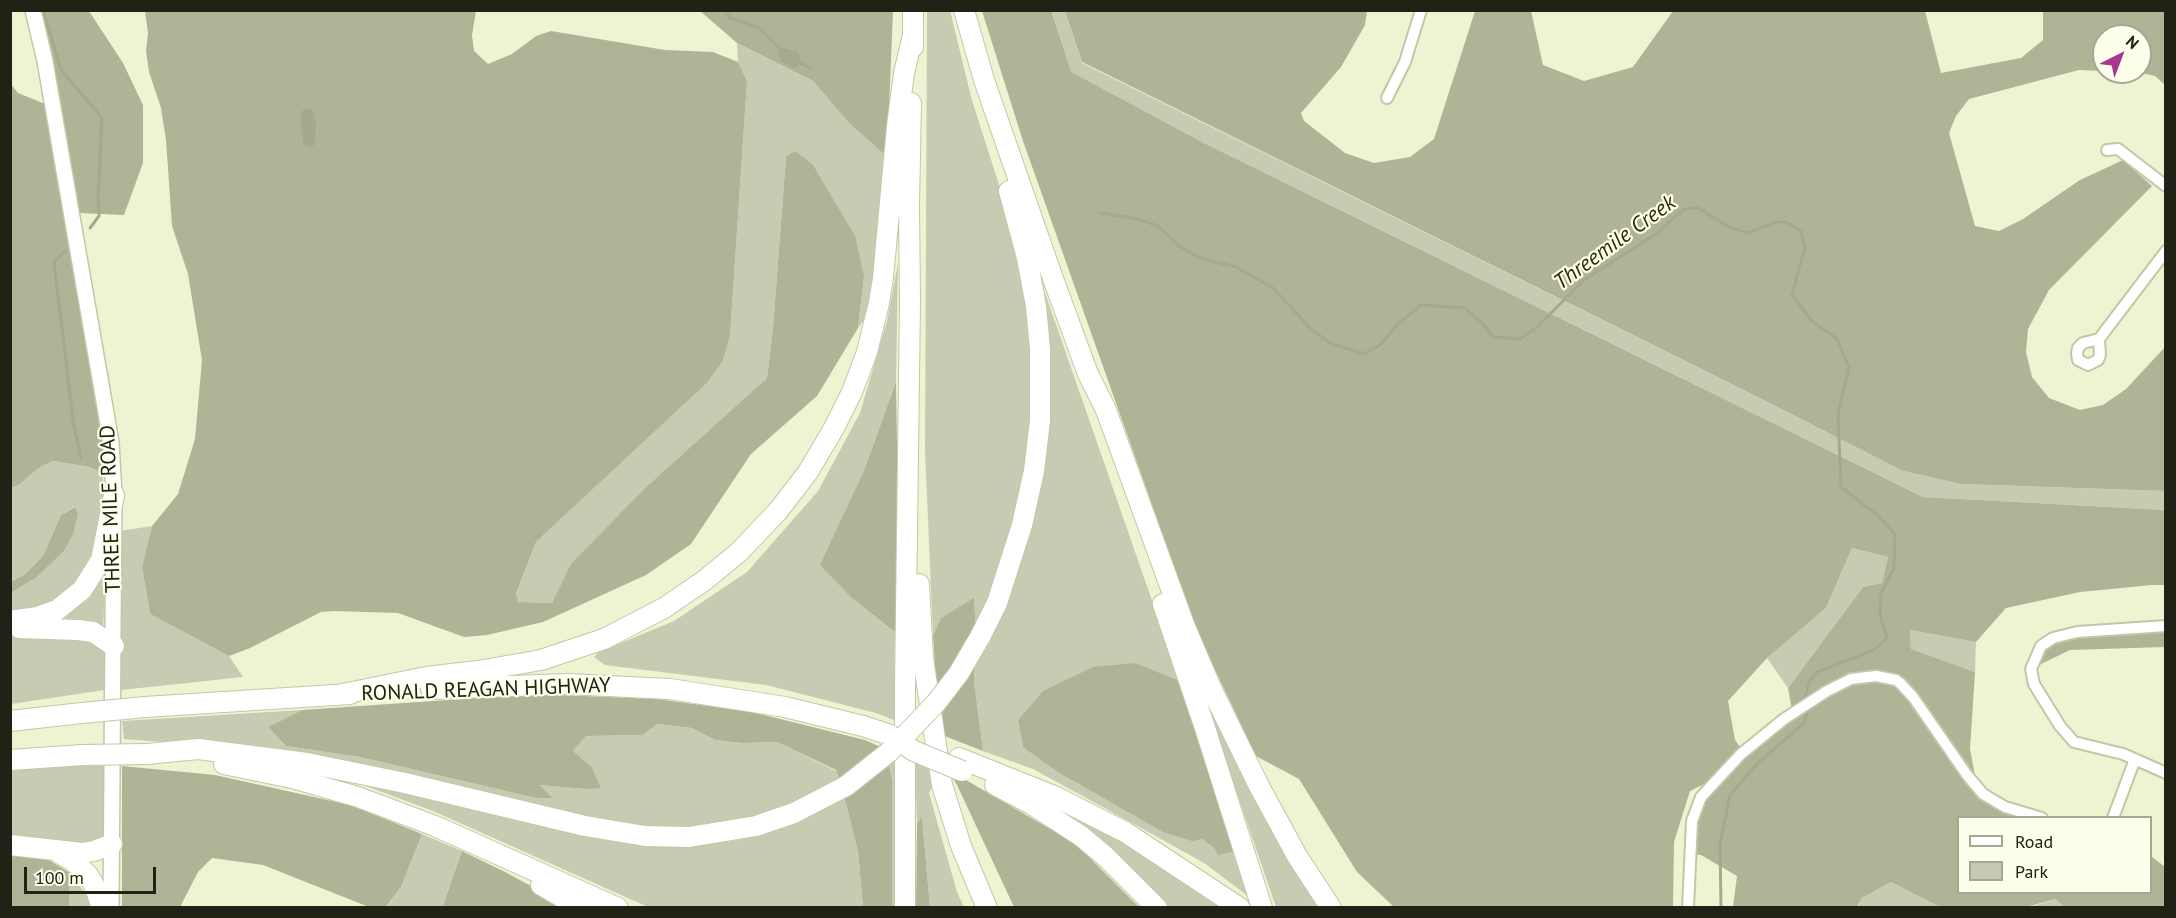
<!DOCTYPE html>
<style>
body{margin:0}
#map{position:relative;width:2176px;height:918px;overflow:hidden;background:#eff3d1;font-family:"PT Sans",sans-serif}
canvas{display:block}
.frame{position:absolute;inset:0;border:12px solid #212215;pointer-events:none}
.legend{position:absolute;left:1957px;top:816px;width:195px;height:78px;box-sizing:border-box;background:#fdffeb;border:2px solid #a5a795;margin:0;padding:8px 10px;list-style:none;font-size:18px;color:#212215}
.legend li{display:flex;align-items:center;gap:12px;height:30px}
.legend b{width:30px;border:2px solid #a5a795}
.north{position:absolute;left:2092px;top:24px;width:60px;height:60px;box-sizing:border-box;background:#fdffeb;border:2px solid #a5a795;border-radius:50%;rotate:42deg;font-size:16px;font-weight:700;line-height:24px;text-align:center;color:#212215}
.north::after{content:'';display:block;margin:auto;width:21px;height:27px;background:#a93792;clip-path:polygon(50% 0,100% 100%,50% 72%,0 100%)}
.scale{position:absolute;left:24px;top:867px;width:132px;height:27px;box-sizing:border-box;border:3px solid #212215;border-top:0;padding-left:8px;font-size:18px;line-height:21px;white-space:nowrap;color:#212215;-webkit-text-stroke:4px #fdffeb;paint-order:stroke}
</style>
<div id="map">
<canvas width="2176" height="918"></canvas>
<div class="frame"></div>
<ul class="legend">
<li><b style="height:8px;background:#fff"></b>Road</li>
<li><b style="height:16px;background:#c8cbb2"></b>Park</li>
</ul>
<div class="north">N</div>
<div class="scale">100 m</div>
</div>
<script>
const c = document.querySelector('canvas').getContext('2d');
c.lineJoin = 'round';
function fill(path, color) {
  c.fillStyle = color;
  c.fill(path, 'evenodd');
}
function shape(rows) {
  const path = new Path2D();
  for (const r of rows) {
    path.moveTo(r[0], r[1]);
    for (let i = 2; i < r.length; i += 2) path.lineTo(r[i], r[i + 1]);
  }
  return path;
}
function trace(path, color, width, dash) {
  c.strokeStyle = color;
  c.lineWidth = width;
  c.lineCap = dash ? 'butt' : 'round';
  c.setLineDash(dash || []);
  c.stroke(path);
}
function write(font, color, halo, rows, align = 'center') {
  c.font = font + ' "PT Sans",sans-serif';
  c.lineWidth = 4.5;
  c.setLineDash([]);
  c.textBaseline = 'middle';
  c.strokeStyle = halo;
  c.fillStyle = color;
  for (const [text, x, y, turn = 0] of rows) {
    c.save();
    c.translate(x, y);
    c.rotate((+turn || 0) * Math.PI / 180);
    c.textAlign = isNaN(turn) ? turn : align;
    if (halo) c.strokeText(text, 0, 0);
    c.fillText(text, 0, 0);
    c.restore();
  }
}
fill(shape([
 [950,10,971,97,1021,254,1034,336,1034,432,1022,509,976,634,974,599,941,618,933,635,925,450,927,11],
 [1051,11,1065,11,1082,63,1740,388,1903,471,1961,484,2165,491,2165,510,1923,497,1204,143,1070,72],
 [737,43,813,81,848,122,887,157,883,232,868,315,858,328,864,276,786,157,773,328,767,378,645,488,572,564,552,603,518,602,516,595,536,542,707,383,723,361,730,336,747,81,738,62],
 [898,263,896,382,863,473,853,599,895,632,894,720,876,713,766,685,605,665,594,657,599,652,674,621,747,572,818,491,860,413,887,321],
 [1036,267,1180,681,1136,663,1043,691,1018,720,1023,747,1202,839,1215,849,1235,851,1252,899,1204,863,1143,829,1033,769,983,751,974,681,975,659,1027,535],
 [53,461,90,467,103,474,103,510,90,570,60,600,29,612,11,613,11,593,37,577,64,551,73,535,78,514,74,507,61,515,43,556,25,574,11,582,12,533,11,488,20,484,40,467],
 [152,526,142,567,150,614,229,656,243,677,121,690,120,531],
 [1852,548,1888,557,1882,583,1863,587,1788,688,1767,658,1826,608],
 [106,567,103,630,33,622],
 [1910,630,1976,642,1975,672,1911,649],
 [11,634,82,635,104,649,105,690,11,704],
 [302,710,268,727,286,746,360,757,536,798,552,797,538,785,585,789,591,766,573,751,586,736,643,735,657,724,692,728,715,740,742,743,777,742,836,771,840,783,793,806,722,827,652,830,214,746,124,739,122,721],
 [1215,711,1323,907,1276,907,1210,715],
 [896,756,897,907,892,907,892,779,888,761],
 [915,758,930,763,933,785,929,793,957,892,964,907,930,907,922,818,917,824],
 [53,766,104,766,103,841,80,847,11,838,11,770],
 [339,776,411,791,554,829,664,844,740,840,791,823,844,796,858,851,863,907,648,907,433,811],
 [1051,806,1119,840,1222,907,1169,907,1113,852],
 [422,834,462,851,442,907,386,908,401,887],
 [70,873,87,896,90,907,69,908],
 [1891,882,1940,907,1857,908,1862,898],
 [2057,899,2064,907,2026,908]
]), '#c8cbb2');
fill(shape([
 [36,11,89,11,123,63,143,105,143,163,124,215,79,213,57,87],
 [145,11,476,11,472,35,474,51,488,64,512,54,536,36,551,31,665,50,713,52,738,62,747,81,730,336,723,361,707,383,536,542,516,594,518,602,552,603,571,564,645,488,767,378,773,328,786,157,795,151,813,165,855,236,864,276,858,328,817,396,751,454,691,544,646,575,543,622,487,635,464,637,398,613,334,611,321,612,250,648,229,656,150,614,142,567,152,526,178,494,195,439,202,360,188,274,172,226,166,140,161,108,149,72,146,51,148,33],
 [700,11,893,11,887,157,848,122,813,81,737,43],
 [982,11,1051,11,1071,72,1204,143,1923,497,2165,510,2165,585,2152,585,2080,592,2006,608,1976,642,1910,630,1911,649,1975,672,1970,749,1976,781,1913,690,1876,672,1845,676,1792,710,1788,688,1863,587,1882,583,1888,557,1852,548,1826,608,1767,658,1728,701,1735,740,1742,750,1710,781,1690,791,1674,842,1673,907,1394,907,1357,872,1299,779,1256,756,1198,634,1023,141],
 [1065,11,1367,11,1365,25,1341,67,1301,113,1304,121,1345,153,1374,163,1410,157,1434,139,1475,11,1531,11,1543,65,1584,81,1633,67,1673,11,1925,11,1941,73,2021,58,2043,40,2043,11,2165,11,2165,85,2155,76,2137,72,2140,72,2140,36,2104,36,2104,71,2079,70,1969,99,1956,116,1949,133,1975,226,1999,231,2023,219,2080,180,2123,160,2152,186,2049,290,2028,329,2026,352,2032,377,2049,398,2080,410,2103,405,2126,389,2165,347,2165,491,1961,484,1903,471,1740,388,1082,62],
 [10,83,18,93,45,104,100,409,105,457,103,474,90,467,53,461,40,467,20,484,11,488],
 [896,382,898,507,895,632,853,599,820,565,863,473],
 [75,507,78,514,73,535,64,551,37,577,11,593,11,582,25,574,43,556,61,515],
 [974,598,976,634,937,695,933,635,941,618],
 [2165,630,2165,647,2070,650,2039,665,2042,653,2052,644,2082,635],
 [975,659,974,681,983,751,942,735,938,713],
 [1136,663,1180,681,1235,851,1218,855,1215,849,1202,839,1192,841,1163,832,1058,772,1023,747,1018,720,1043,691,1093,667],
 [1878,680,1896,687,1905,695,1928,730,1973,789,2028,817,1958,818,1958,892,2150,892,2151,856,2165,867,2165,907,2064,907,2056,899,2026,907,1940,907,1891,882,1862,898,1857,907,1733,907,1737,876,1701,855,1692,854,1697,814,1702,803,1719,782,1789,715,1856,682],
 [535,694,657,699,752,712,865,740,885,749,840,783,836,770,777,742,742,743,715,740,692,728,657,724,643,735,586,736,573,751,591,766,601,788,585,789,539,785,553,798,536,798,360,757,286,746,268,727,302,710],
 [888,761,892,779,892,907,863,907,858,851,844,796],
 [122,766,215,775,350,805,422,834,401,887,386,907,369,907,263,865,212,858,198,872,180,907,122,907],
 [947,769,1076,844,1139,907,1014,907,957,785],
 [922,817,930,907,916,907,917,824],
 [462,851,503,871,570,907,442,908],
 [10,852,47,859,70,873,69,907,11,907]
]), '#b0b396');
fill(shape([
 [781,47,798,52,800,59,797,66,794,68,781,61,777,50],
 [307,108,313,110,316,122,315,141,314,145,310,148,304,145,301,128,300,117,303,110]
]), '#a6a98c');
trace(shape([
 [43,10,61,70,102,118,98,198,99,216,90,228],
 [723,10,731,18,759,28,782,51],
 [797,61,810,68],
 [1100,213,1138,219,1158,226,1179,246,1200,258,1236,267,1273,288,1311,329,1330,343,1364,354,1380,345,1398,324,1421,305,1465,308,1484,325,1493,337,1520,339,1536,328,1584,280,1656,234,1684,209,1698,208,1729,227,1748,233,1776,222,1787,222,1801,232,1805,247,1792,295,1812,321,1837,339,1849,367,1838,414,1841,487,1876,514,1895,534,1894,568,1881,593,1880,615,1887,638,1874,650,1817,672,1809,682,1805,698],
 [65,251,54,262,73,420,81,458],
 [1721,908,1720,844,1730,795,1758,763,1804,723,1808,710]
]), '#a6a98c', 3);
const street = shape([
 [1387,98,1405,62,1421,10],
 [2107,150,2118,149,2166,186],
 [2099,339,2100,355,2098,360,2088,365,2078,360,2077,354,2078,348,2083,343,2099,339,2166,251],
 [2166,626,2077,632,2053,638,2041,646,2031,669,2034,684,2060,726,2074,742,2123,754,2166,773],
 [2113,818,2135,759],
 [1688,908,1692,821,1701,797,1741,754,1784,719,1827,691,1851,679,1876,676,1896,680,1900,683,1913,697,1967,775,1983,794,2005,807,2042,818]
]);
const secondary = shape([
 [33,10,45,61,111,442,114,495,111,908]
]);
const highway = shape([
 [964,10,984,80,1051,273,1088,374,1106,410,1185,627,1212,690,1259,786,1297,856,1331,908],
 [913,47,913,10],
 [919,584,923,658,942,785,961,846,987,908],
 [1163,604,1205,728,1262,908],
 [10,621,38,617,57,610,82,590,101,560,114,495],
 [19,628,78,630,93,632,114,646],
 [980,637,997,603,1022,525,1034,471,1040,421,1040,349,1036,306,1027,258,1009,191],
 [431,689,567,684,670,689,785,707,863,726,890,735],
 [338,695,426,677,478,671,541,660,604,639,664,608,705,580,739,552,778,511,808,472,834,428,852,392,867,352,879,303,883,278,897,126,904,73,913,35],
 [145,707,350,694],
 [10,721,82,713],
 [147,754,198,749,307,763,405,783,585,826,645,836,689,837,756,826,794,813,846,786],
 [959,758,1054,796,1125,832,1240,908],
 [10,760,83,755],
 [224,764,292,778,358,797,435,826,618,908],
 [995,785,1033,805,1081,836,1106,857,1157,908],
 [10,845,82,853,94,851,112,844],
 [59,853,73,861,88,875,95,887,102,908],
 [541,885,580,908],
 [905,908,905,686,910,301,909,205,911,103]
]);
trace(street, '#c4c7a7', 14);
trace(secondary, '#c4c7a7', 18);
trace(highway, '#c4c7a7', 22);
trace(street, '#fff', 10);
trace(secondary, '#fff', 15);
trace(highway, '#fff', 20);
const highwayBridge = shape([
 [82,713,145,707],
 [890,735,914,751,962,771],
 [83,755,147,754],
 [846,786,889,752,936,703,959,673,980,637]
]);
trace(highwayBridge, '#c4c7a7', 22, []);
trace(highwayBridge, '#fff', 20);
write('21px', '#212215', '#fdffeb', [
 ["THREE MILE ROAD",111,509,-92],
 ["RONALD REAGAN HIGHWAY",486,690,-2]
]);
write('italic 22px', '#2a2c05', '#fdffeb', [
 ["Threemile Creek",1615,243,-36]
]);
</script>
